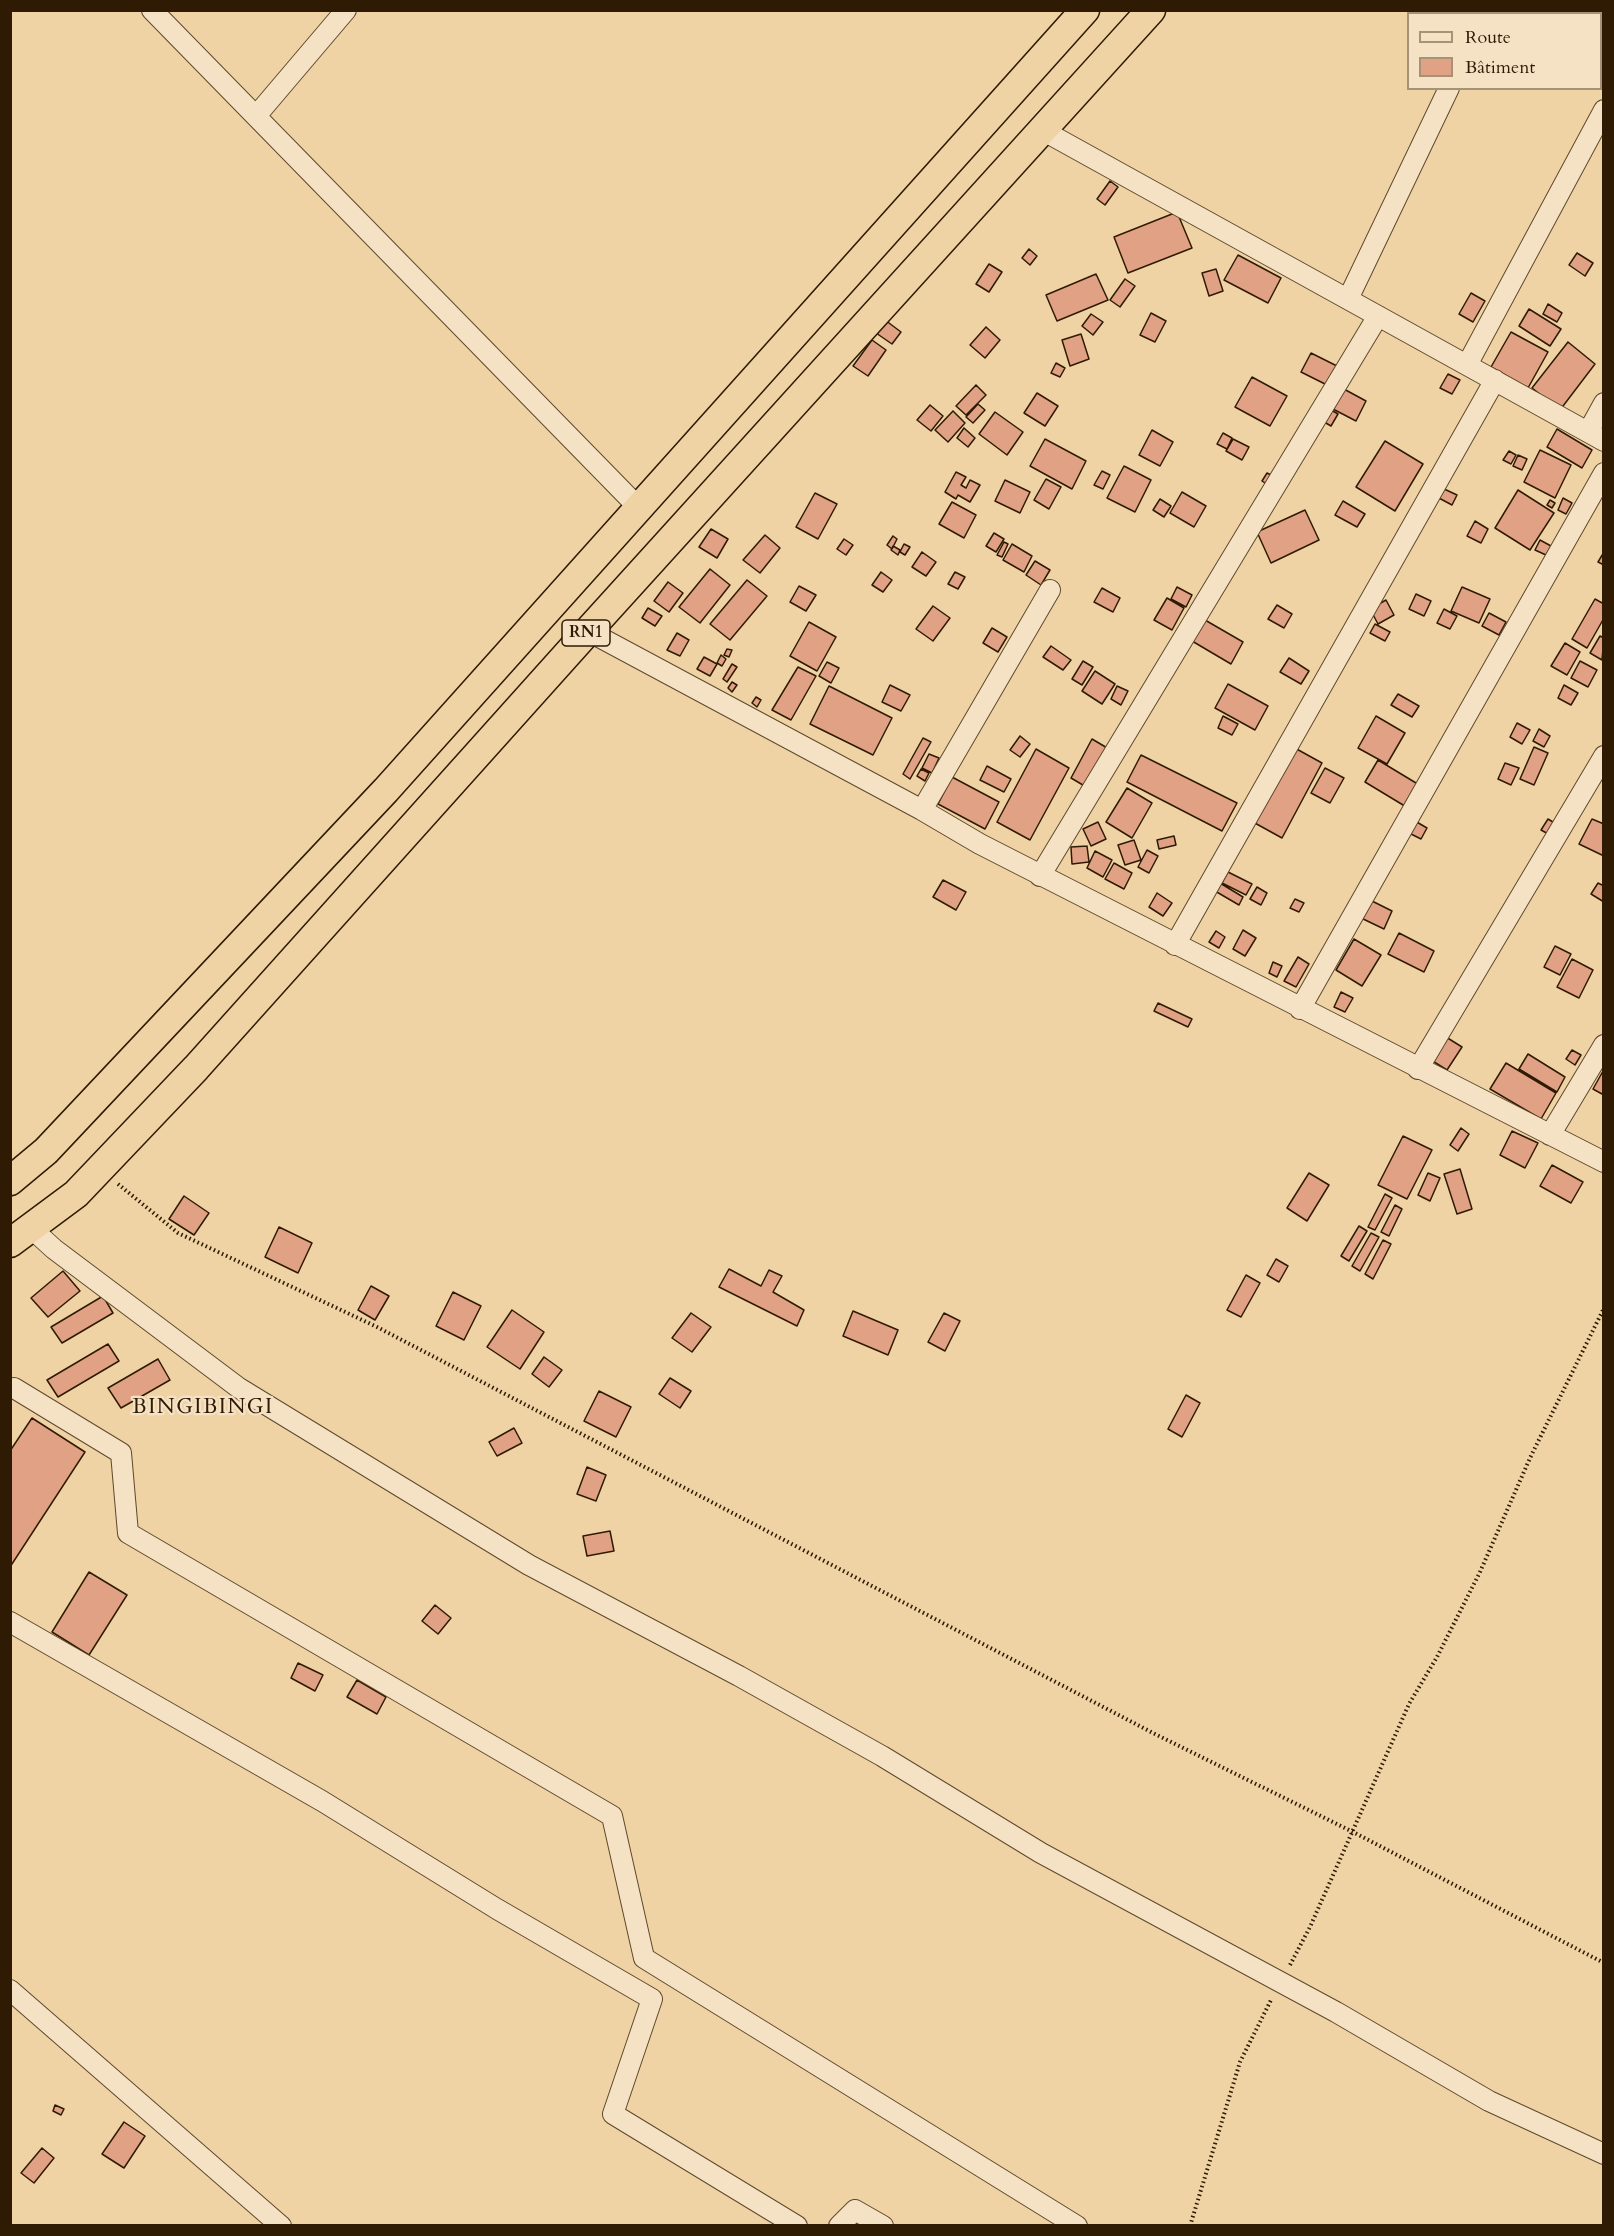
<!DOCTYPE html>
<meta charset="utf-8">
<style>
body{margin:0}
#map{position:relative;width:1614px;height:2236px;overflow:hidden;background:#efd3a5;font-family:Cardo,serif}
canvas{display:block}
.frame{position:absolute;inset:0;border:12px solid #2f1b04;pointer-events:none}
.legend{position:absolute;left:1407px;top:12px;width:195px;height:78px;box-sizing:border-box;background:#f5e2c4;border:2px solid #a69277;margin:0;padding:8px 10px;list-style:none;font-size:18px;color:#2f1b04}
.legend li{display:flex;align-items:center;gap:12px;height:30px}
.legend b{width:30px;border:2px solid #a69277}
</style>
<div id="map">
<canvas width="1614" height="2236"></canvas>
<div class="frame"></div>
<ul class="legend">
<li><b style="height:8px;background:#f5e2c4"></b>Route</li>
<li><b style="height:16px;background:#e1a185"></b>Bâtiment</li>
</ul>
</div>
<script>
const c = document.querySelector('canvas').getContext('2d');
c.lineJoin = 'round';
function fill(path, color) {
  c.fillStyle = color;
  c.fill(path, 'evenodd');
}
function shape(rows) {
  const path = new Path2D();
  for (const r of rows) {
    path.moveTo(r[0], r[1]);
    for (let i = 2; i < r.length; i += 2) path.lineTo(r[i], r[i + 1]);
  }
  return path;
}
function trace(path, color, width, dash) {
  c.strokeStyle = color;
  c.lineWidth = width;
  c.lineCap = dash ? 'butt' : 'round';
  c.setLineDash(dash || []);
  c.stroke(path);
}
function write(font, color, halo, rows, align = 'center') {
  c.font = font + ' Cardo,serif';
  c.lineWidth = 4.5;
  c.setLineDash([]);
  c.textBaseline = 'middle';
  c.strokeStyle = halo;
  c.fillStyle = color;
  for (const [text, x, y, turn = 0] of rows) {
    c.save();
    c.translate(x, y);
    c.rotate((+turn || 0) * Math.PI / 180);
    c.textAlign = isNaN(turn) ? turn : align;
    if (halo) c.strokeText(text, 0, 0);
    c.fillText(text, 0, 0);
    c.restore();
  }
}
const building = shape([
 [1110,181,1118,187,1105,205,1097,199,1110,181],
 [1177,212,1192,248,1128,273,1114,237,1177,212],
 [1029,249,1037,256,1030,265,1022,258,1029,249],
 [1577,253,1593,263,1585,276,1569,265,1577,253],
 [1238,255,1281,278,1268,303,1224,280,1238,255],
 [989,264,1002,272,989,292,976,284,989,264],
 [1216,269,1223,291,1209,296,1202,273,1216,269],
 [1096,274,1108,300,1057,321,1046,295,1096,274],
 [1125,279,1135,286,1120,307,1110,300,1125,279],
 [1471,293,1485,301,1473,322,1459,314,1471,293],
 [1548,304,1562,313,1557,322,1543,314,1548,304],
 [1529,309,1561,329,1550,346,1519,326,1529,309],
 [1151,313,1166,321,1155,342,1140,335,1151,313],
 [1091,314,1103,322,1093,335,1082,326,1091,314],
 [885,320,901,332,892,344,876,333,885,320],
 [986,327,1000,340,985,358,970,345,986,327],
 [1511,332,1548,352,1528,388,1491,367,1511,332],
 [1081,334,1089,359,1070,366,1062,340,1081,334],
 [872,340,886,350,868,376,853,366,872,340],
 [1568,342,1595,364,1560,410,1532,388,1568,342],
 [1311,353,1337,366,1327,385,1301,372,1311,353],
 [1056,363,1065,368,1060,377,1051,373,1056,363],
 [1448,374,1460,380,1452,394,1440,388,1448,374],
 [1252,377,1287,396,1270,426,1235,407,1252,377],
 [976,385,986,395,966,415,956,406,976,385],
 [1342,388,1366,401,1356,421,1331,408,1342,388],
 [1037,393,1058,406,1045,426,1024,413,1037,393],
 [978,404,985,410,973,423,966,417,978,404],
 [930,405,943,416,931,431,917,420,930,405],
 [1326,407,1338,414,1331,426,1319,419,1326,407],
 [953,411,965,423,948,442,935,430,953,411],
 [995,412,1023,432,1007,455,979,434,995,412],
 [964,428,975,438,968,447,957,438,964,428],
 [1557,429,1592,450,1582,468,1547,447,1557,429],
 [1152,430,1173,442,1160,466,1139,455,1152,430],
 [1223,433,1232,438,1227,449,1217,444,1223,433],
 [1045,439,1086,461,1072,489,1030,466,1045,439],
 [1233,439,1249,447,1242,460,1226,451,1233,439],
 [1385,441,1423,464,1395,511,1356,487,1385,441],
 [1540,450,1571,465,1555,498,1524,482,1540,450],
 [1509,451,1516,455,1511,464,1503,460,1509,451],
 [1518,455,1527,459,1522,470,1513,466,1518,455],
 [1124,466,1151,480,1135,512,1107,498,1124,466],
 [1102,471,1110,475,1103,489,1094,485,1102,471],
 [956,472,966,477,961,485,966,488,970,480,980,485,970,502,958,495,956,499,945,492,956,472],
 [1267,473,1273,476,1268,485,1262,481,1267,473],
 [1046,479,1061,487,1049,509,1034,500,1046,479],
 [1005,480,1030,492,1020,513,995,501,1005,480],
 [1442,488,1457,495,1452,505,1437,497,1442,488],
 [1518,490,1554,513,1530,550,1495,528,1518,490],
 [1182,492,1206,506,1194,527,1170,513,1182,492],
 [815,493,837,504,818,539,796,527,815,493],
 [1563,498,1572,503,1566,514,1558,510,1563,498],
 [1160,499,1171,506,1164,517,1153,510,1160,499],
 [1550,500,1555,503,1552,508,1547,505,1550,500],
 [1343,501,1365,514,1357,527,1335,515,1343,501],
 [952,502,976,515,964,538,939,524,952,502],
 [1305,510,1319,540,1271,563,1257,532,1305,510],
 [1475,521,1488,529,1481,543,1467,536,1475,521],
 [711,529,728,539,717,558,699,547,711,529],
 [994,533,1004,539,996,552,986,546,994,533],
 [765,535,780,548,760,573,743,560,765,535],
 [893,536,897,539,892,549,887,545,893,536],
 [844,539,853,545,846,555,837,549,844,539],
 [1540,540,1551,546,1546,555,1535,550,1540,540],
 [1004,542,1008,544,1002,557,997,555,1004,542],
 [904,544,910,547,905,555,900,552,904,544],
 [1012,544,1032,556,1024,572,1003,560,1012,544],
 [893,546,900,550,898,555,891,550,893,546],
 [922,552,936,562,926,576,912,567,922,552],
 [1604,552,1604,565,1598,562,1604,552],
 [1035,561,1050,570,1041,585,1026,575,1035,561],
 [710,569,730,585,700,623,679,607,710,569],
 [881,572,892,580,883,592,872,585,881,572],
 [955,572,965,577,958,589,948,584,955,572],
 [747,580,767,596,730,640,710,624,747,580],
 [668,582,683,593,669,612,654,601,668,582],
 [799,586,816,595,806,611,790,602,799,586],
 [1177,587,1192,595,1186,607,1171,599,1177,587],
 [1462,587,1490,599,1479,623,1451,611,1462,587],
 [1102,588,1120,598,1113,612,1094,602,1102,588],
 [1416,594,1431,601,1424,616,1409,609,1416,594],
 [1167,598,1184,608,1172,630,1154,620,1167,598],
 [1595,599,1604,604,1604,618,1587,648,1572,639,1595,599],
 [1386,600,1394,615,1378,624,1370,609,1386,600],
 [1277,605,1292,614,1284,628,1268,619,1277,605],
 [933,606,950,618,933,641,916,629,933,606],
 [648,608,662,616,655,626,642,618,648,608],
 [1444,609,1457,616,1450,629,1437,623,1444,609],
 [1489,613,1506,622,1499,635,1482,626,1489,613],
 [1205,620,1243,642,1231,664,1192,641,1205,620],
 [809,622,836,637,817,671,790,656,809,622],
 [1375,624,1390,632,1385,641,1370,633,1375,624],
 [992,628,1007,637,998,652,983,643,992,628],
 [677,633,689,640,680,656,667,650,677,633],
 [1600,636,1604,638,1602,660,1590,653,1600,636],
 [1565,643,1580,652,1567,675,1551,666,1565,643],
 [1051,646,1071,660,1063,670,1043,657,1051,646],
 [727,649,732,650,729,657,724,655,727,649],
 [721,655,726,659,722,666,717,663,721,655],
 [704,657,717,664,710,676,697,669,704,657],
 [1289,658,1309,671,1301,684,1280,672,1289,658],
 [1083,661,1093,667,1082,685,1072,679,1083,661],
 [1580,661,1597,670,1588,687,1571,678,1580,661],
 [827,662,839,668,831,683,819,676,827,662],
 [732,664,737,667,727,682,723,679,732,664],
 [798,667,816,676,791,720,772,710,798,667],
 [1095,671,1115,684,1102,704,1082,691,1095,671],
 [732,682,737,685,732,692,728,688,732,682],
 [1228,684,1268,706,1255,730,1215,708,1228,684],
 [890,685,910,695,901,711,882,702,890,685],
 [1564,685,1578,693,1571,705,1558,698,1564,685],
 [829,686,892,718,873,755,810,724,829,686],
 [1117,686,1128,691,1121,705,1111,699,1117,686],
 [1398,694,1419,706,1412,717,1391,705,1398,694],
 [756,697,761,700,757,707,752,703,756,697],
 [1223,716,1238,724,1232,735,1218,728,1223,716],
 [1376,716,1405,733,1387,764,1358,748,1376,716],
 [1517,723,1530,730,1522,744,1510,737,1517,723],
 [1539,729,1550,736,1544,747,1533,741,1539,729],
 [1020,736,1030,744,1020,757,1010,750,1020,736],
 [923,738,931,742,910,779,903,774,923,738],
 [1092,739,1109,749,1088,788,1071,778,1092,739],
 [1293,747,1322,763,1282,838,1253,822,1293,747],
 [1534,747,1548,753,1534,785,1520,779,1534,747],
 [1036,749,1069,768,1030,840,997,822,1036,749],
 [929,754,939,758,932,773,922,768,929,754],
 [1141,755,1237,803,1222,831,1127,782,1141,755],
 [1378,760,1421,786,1408,808,1365,782,1378,760],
 [1505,763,1519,768,1511,785,1498,779,1505,763],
 [987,766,1011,779,1004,792,980,780,987,766],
 [1325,768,1344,778,1330,803,1311,793,1325,768],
 [921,769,929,773,925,781,917,776,921,769],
 [952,777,999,802,985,829,938,804,952,777],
 [1127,788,1152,803,1132,838,1106,822,1127,788],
 [1548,819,1558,825,1552,836,1541,830,1548,819],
 [1592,819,1604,824,1604,856,1579,844,1592,819],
 [1415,821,1427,828,1421,839,1409,833,1415,821],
 [1098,822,1106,839,1091,846,1083,829,1098,822],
 [1174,836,1176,845,1159,849,1157,840,1174,836],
 [1134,840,1141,860,1125,865,1118,845,1134,840],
 [1087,846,1089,862,1072,864,1071,847,1087,846],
 [1147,850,1158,856,1149,873,1138,867,1147,850],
 [1095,851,1112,860,1103,877,1087,868,1095,851],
 [1114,863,1132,873,1124,889,1105,879,1114,863],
 [1228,872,1252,884,1246,895,1222,883,1228,872],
 [943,880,966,892,956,910,933,897,943,880],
 [1220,883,1243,897,1239,905,1215,891,1220,883],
 [1598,883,1604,886,1604,902,1591,894,1598,883],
 [1257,887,1267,893,1261,905,1250,899,1257,887],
 [1157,893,1172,903,1163,916,1149,907,1157,893],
 [1295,899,1304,903,1299,912,1290,908,1295,899],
 [1368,899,1392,911,1384,929,1359,917,1368,899],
 [1243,930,1256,938,1245,956,1233,949,1243,930],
 [1216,931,1225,937,1219,948,1209,942,1216,931],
 [1399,933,1434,951,1424,972,1388,954,1399,933],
 [1354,939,1381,955,1362,986,1336,970,1354,939],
 [1555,946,1571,954,1560,975,1544,967,1555,946],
 [1298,957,1309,964,1296,987,1284,981,1298,957],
 [1572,959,1593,970,1579,998,1557,987,1572,959],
 [1273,962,1282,966,1277,977,1269,973,1273,962],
 [1341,992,1353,998,1345,1012,1334,1007,1341,992],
 [1158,1003,1192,1019,1188,1027,1154,1011,1158,1003],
 [1446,1037,1462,1047,1447,1070,1431,1060,1446,1037],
 [1572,1050,1581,1055,1575,1065,1566,1059,1572,1050],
 [1528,1054,1565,1077,1557,1092,1519,1069,1528,1054],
 [1506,1063,1556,1093,1541,1119,1490,1089,1506,1063],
 [1603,1071,1604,1091,1602,1094,1593,1089,1603,1071],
 [1461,1128,1469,1134,1458,1151,1450,1145,1461,1128],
 [1512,1131,1538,1143,1525,1168,1500,1155,1512,1131],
 [1403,1136,1432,1150,1407,1199,1378,1185,1403,1136],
 [1552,1165,1583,1182,1571,1203,1540,1186,1552,1165],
 [1460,1169,1472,1209,1457,1214,1444,1174,1460,1169],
 [1309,1173,1329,1185,1307,1221,1287,1208,1309,1173],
 [1428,1173,1440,1178,1430,1201,1418,1195,1428,1173],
 [1385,1194,1392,1198,1375,1230,1368,1227,1385,1194],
 [184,1196,209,1213,194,1235,169,1219,184,1196],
 [1395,1205,1402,1209,1389,1236,1381,1232,1395,1205],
 [1359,1226,1367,1231,1349,1261,1341,1256,1359,1226],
 [279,1227,312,1243,298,1273,265,1257,279,1227],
 [1371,1233,1379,1237,1360,1271,1352,1266,1371,1233],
 [1383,1240,1391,1244,1373,1279,1365,1274,1383,1240],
 [1276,1259,1288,1266,1279,1282,1267,1275,1276,1259],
 [729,1269,761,1286,769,1270,782,1276,773,1292,804,1310,797,1326,719,1287,729,1269],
 [63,1271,80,1291,48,1317,31,1298,63,1271],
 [1246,1275,1260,1283,1241,1317,1227,1310,1246,1275],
 [371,1286,389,1296,375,1320,358,1310,371,1286],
 [453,1292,481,1306,464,1340,436,1326,453,1292],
 [103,1296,113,1313,62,1343,51,1327,103,1296],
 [512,1310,544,1332,520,1369,487,1347,512,1310],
 [853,1311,898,1330,888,1355,843,1336,853,1311],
 [691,1313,711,1327,692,1352,672,1338,691,1313],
 [944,1313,960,1321,945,1351,928,1342,944,1313],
 [108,1344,119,1361,58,1397,47,1380,108,1344],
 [544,1357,562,1370,549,1387,532,1374,544,1357],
 [158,1359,170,1380,121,1408,108,1388,158,1359],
 [670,1378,691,1391,680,1408,659,1394,670,1378],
 [599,1391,631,1407,616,1437,584,1421,599,1391],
 [1186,1395,1200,1403,1182,1437,1168,1429,1186,1395],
 [32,1418,85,1452,10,1567,10,1451,32,1418],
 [514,1428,522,1443,497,1456,489,1442,514,1428],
 [587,1467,606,1475,596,1501,577,1494,587,1467],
 [610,1531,614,1551,587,1556,583,1536,610,1531],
 [89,1572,127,1595,89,1655,52,1632,89,1572],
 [435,1605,451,1618,438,1634,422,1621,435,1605],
 [298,1663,323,1675,315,1691,291,1678,298,1663],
 [357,1680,386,1697,377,1714,347,1697,357,1680],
 [55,2105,64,2109,61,2115,53,2111,55,2105],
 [124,2122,145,2136,124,2168,102,2154,124,2122],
 [42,2148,54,2158,34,2183,21,2173,42,2148]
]);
fill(building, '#e1a185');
trace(building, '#2f1b04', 1.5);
const minor = shape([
 [152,10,639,508],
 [1482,10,1488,14],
 [1600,77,1604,78],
 [256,116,346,10],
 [1042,130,1604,441],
 [1348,299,1449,88],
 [1467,365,1604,110],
 [1588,432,1604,403],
 [588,631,922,810,980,844,1604,1162],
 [922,810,1050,590],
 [1040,876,1378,316],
 [1175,945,1495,380],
 [1300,1009,1604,473],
 [1418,1069,1604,756],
 [1550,1135,1604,1045],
 [31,1228,54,1249,239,1388,529,1565,739,1676,882,1756,1041,1853,1336,2012,1489,2101,1604,2154],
 [14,1388,121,1453,128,1533,612,1816,644,1958,1077,2226],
 [10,1622,322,1801,497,1909,652,1999,613,2114,797,2226],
 [10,1990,281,2226],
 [839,2226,855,2210,883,2226]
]);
const highway = shape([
 [10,1181,46,1151,386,790,1085,10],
 [10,1243,76,1194,196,1068,588,631,1151,10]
]);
trace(minor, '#5f492c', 22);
trace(highway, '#2f1b04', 31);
trace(shape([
 [118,1184,178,1233,377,1327,1153,1733,1353,1832,1604,1963],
 [1290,1965,1310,1927,1409,1704,1437,1657,1480,1572,1530,1458,1604,1308],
 [1190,2226,1240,2062,1272,1998]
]), '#2f1b04', 4, [1.5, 3]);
trace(minor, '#f5e2c4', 20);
trace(highway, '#efd3a5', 28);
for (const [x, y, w] of [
 [586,633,48]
]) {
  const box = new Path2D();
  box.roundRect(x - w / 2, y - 13, w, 26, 4.5);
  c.fillStyle = '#f5e2c4';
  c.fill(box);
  trace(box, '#2f1b04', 1.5);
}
write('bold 16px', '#2f1b04', null, [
 ["RN1",586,633]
]);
c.letterSpacing = '1.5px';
write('21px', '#2f1b04', '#f5e2c4', [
 ["BINGIBINGI",203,1408]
]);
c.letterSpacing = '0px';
</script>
